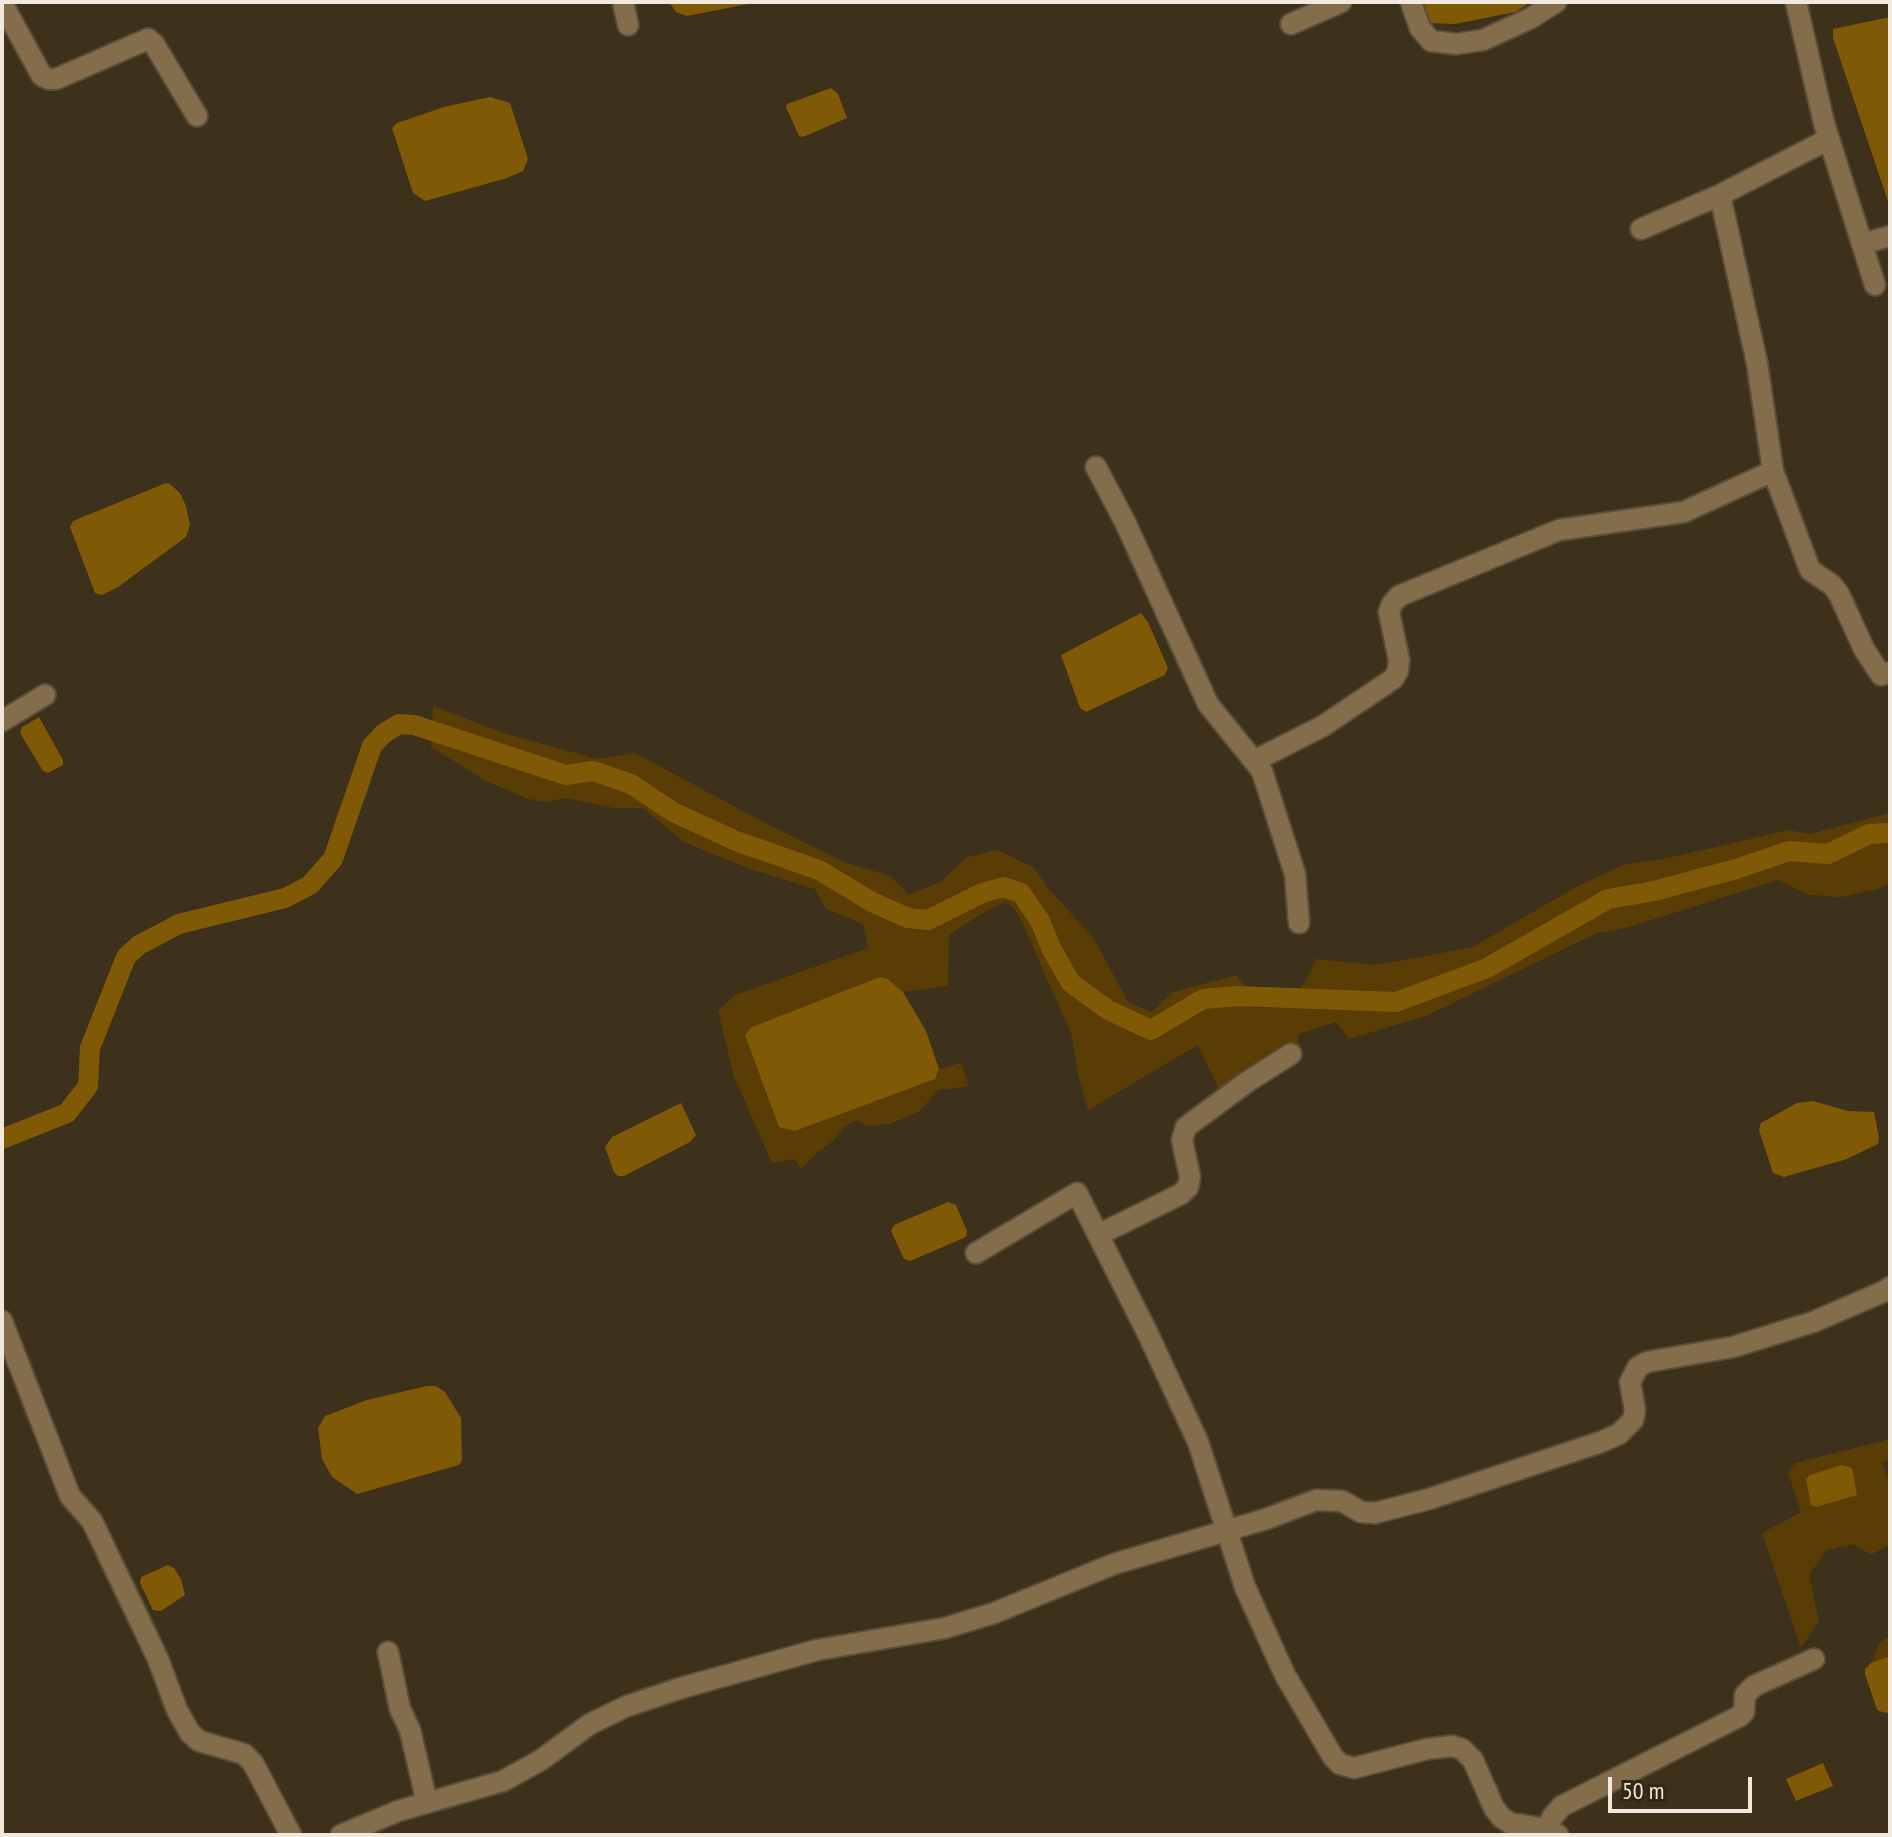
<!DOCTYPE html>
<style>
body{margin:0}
#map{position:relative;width:1892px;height:1837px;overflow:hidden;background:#3d311c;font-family:"PT Sans Narrow",sans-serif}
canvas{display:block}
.frame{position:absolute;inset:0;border:4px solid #f1e9dc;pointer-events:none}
.scale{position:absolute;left:1608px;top:1777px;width:144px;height:36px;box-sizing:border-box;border:4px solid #f1e9dc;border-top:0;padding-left:10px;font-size:24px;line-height:28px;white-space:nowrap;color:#f1e9dc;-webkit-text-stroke:6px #332712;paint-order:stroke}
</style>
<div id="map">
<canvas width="1892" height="1837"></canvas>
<div class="frame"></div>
<div class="scale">50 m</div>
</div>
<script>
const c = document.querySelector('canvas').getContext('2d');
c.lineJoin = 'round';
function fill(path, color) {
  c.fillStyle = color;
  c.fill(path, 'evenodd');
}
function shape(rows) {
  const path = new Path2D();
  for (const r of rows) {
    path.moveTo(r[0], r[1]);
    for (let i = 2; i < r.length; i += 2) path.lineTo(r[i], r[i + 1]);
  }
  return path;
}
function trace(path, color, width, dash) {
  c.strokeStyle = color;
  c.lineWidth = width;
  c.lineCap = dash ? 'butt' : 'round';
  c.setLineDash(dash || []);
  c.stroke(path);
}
fill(shape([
 [433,706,503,733,597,759,635,753,767,824,844,862,890,876,909,895,940,882,967,857,998,850,1034,868,1048,888,1094,939,1128,1002,1152,1012,1173,992,1237,975,1261,1008,1284,1007,1306,981,1316,959,1377,965,1473,947,1576,887,1623,865,1668,858,1789,830,1810,834,1890,813,1890,883,1878,889,1842,897,1809,895,1778,880,1629,927,1597,933,1426,1016,1349,1039,1336,1022,1298,1034,1299,1055,1222,1096,1198,1045,1088,1110,1078,1074,1071,1033,1018,913,1006,901,981,914,949,935,948,986,903,992,888,979,795,1131,934,1079,939,1069,961,1063,969,1086,938,1090,919,1112,890,1124,867,1126,857,1120,845,1126,833,1141,817,1153,801,1169,794,1159,772,1163,734,1077,718,1011,735,995,868,948,863,924,826,909,815,889,750,869,684,842,643,808,614,808,565,798,549,802,528,799,486,781,431,747],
 [1890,1439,1890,1460,1882,1463,1890,1486,1890,1544,1871,1555,1854,1544,1827,1550,1809,1575,1819,1621,1801,1648,1762,1533,1801,1512,1788,1472,1795,1463],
 [1890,1635,1890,1656,1871,1663,1880,1643]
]), '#593d05');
fill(shape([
 [669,2,758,2,687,16,676,12],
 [1415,2,1531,2,1515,12,1455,24,1428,23],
 [1890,17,1890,207,1833,38,1833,29],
 [831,88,838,94,847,118,803,137,799,136,786,107,787,104],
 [490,97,510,103,528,159,523,171,507,178,425,201,413,193,392,128,397,123,444,107],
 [166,483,170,484,180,493,186,506,190,525,186,537,118,587,102,595,95,593,70,527,73,521],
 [1141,613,1148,622,1168,668,1165,675,1086,712,1080,708,1061,655],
 [39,717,63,760,63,765,48,773,43,771,20,733,22,727],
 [880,977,888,979,903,992,926,1031,939,1069,935,1079,795,1131,779,1127,745,1035,752,1027],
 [1813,1101,1848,1111,1874,1112,1879,1137,1878,1144,1847,1159,1784,1177,1773,1173,1759,1130,1761,1123,1797,1103],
 [681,1103,696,1135,690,1142,624,1176,618,1176,614,1172,605,1147,612,1137],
 [948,1202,956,1205,967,1231,966,1237,910,1261,904,1259,891,1231,894,1225],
 [427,1386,436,1386,445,1392,461,1418,462,1460,459,1465,357,1494,332,1477,322,1459,318,1428,325,1416,367,1400],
 [1842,1465,1852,1468,1857,1495,1816,1507,1811,1505,1806,1479,1810,1475],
 [168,1565,174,1568,181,1579,185,1595,161,1611,153,1610,140,1583,141,1577],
 [1890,1656,1890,1712,1885,1713,1877,1710,1865,1674,1865,1669,1871,1663],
 [1823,1763,1833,1786,1796,1801,1786,1779]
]), '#7f5905');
trace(shape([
 [2,1139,67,1113,88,1086,90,1048,126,957,139,945,179,924,285,898,310,885,333,859,372,746,383,734,399,724,414,725,566,775,593,771,631,784,673,812,736,841,819,870,872,902,908,918,928,920,982,893,1003,887,1021,893,1040,921,1052,950,1071,983,1108,1010,1151,1030,1203,999,1237,996,1396,1002,1487,968,1608,899,1654,891,1736,869,1789,851,1828,854,1869,834,1890,833]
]), '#7f5905', 20);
const minor = shape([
 [623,2,628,25],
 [1411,2,1420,28,1431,41,1456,44,1483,40,1531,18,1556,2],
 [1796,2,1824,123,1875,285],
 [2,3,42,76,49,79,56,79,148,39,154,44,197,116],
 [1291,24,1341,2],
 [1720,195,1757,363,1773,471,1810,570,1832,585,1839,594,1864,649,1881,675,1890,672],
 [1641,229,1720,195,1829,139],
 [1862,244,1890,236],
 [1096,467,1125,522,1208,704,1262,771,1295,874,1299,923],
 [2,721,45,695],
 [1254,761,1323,726,1393,679,1398,671,1399,660,1389,612,1392,604,1399,596,1559,530,1684,512,1773,471],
 [1098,1235,1181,1194,1188,1187,1190,1177,1182,1140,1186,1127,1247,1082,1291,1054],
 [976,1253,1077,1193,1148,1334,1198,1442,1245,1587,1285,1675,1333,1757,1340,1764,1354,1768,1427,1749,1452,1746,1462,1749,1473,1760,1494,1808,1502,1818,1510,1823,1547,1829,1558,1835],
 [2,1321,70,1496,92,1521,158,1659,177,1710,190,1733,199,1741,244,1754,253,1763,291,1835],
 [388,1652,400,1709,410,1730,427,1803],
 [1547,1829,1553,1816,1562,1806,1740,1716,1744,1712,1745,1695,1754,1686,1814,1659],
 [341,1835,398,1811,503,1781,541,1760,590,1724,627,1706,681,1688,817,1650,945,1628,994,1613,1114,1564,1266,1519,1316,1500,1342,1501,1361,1512,1375,1513,1429,1499,1601,1442,1619,1434,1633,1420,1635,1410,1630,1382,1638,1367,1647,1362,1733,1347,1813,1322,1885,1291,1890,1287]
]);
trace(minor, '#5a4e3b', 24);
trace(minor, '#836d4b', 20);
</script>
